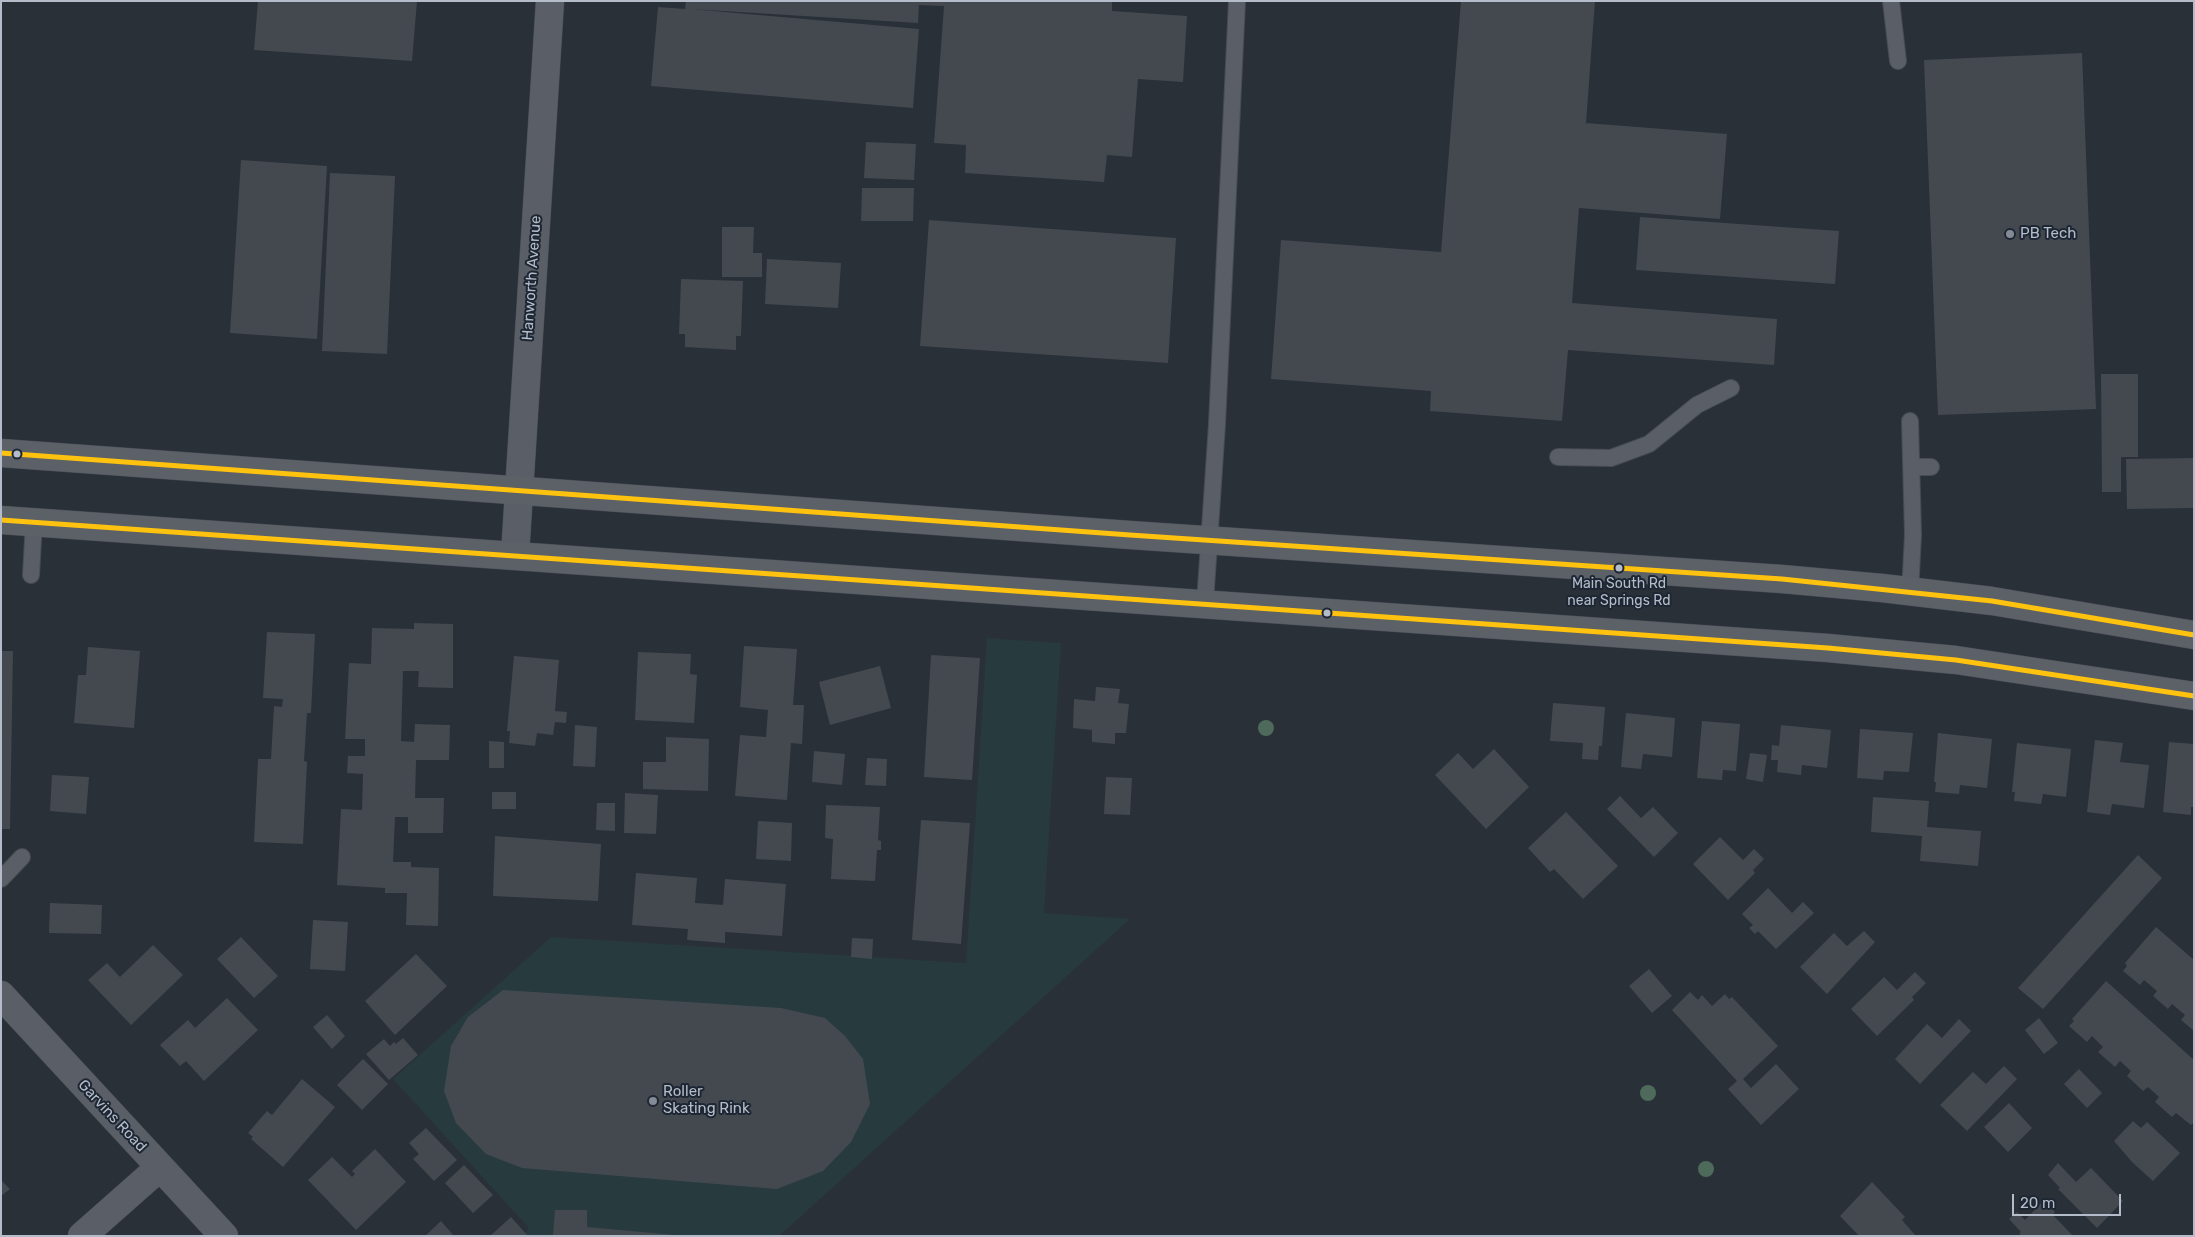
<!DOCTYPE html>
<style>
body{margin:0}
#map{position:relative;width:2195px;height:1237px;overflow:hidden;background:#2a3038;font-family:Rubik,sans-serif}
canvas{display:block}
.frame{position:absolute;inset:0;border:2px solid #b4bcc9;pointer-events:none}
.scale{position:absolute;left:2012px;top:1194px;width:109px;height:22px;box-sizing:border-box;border:2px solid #b4bcc9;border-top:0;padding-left:6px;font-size:15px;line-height:18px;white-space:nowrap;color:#b4bcc9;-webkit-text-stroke:4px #1d2633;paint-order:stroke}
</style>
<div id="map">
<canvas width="2195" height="1237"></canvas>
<div class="frame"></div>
<div class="scale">20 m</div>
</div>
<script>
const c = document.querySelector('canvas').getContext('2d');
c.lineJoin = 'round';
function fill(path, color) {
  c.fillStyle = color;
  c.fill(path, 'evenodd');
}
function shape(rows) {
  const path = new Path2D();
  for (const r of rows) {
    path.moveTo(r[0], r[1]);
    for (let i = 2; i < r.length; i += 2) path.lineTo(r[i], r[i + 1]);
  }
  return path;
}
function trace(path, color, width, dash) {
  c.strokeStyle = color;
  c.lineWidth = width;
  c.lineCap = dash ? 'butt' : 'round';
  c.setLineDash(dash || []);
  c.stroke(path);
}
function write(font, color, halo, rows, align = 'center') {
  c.font = font + ' Rubik,sans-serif';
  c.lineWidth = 4;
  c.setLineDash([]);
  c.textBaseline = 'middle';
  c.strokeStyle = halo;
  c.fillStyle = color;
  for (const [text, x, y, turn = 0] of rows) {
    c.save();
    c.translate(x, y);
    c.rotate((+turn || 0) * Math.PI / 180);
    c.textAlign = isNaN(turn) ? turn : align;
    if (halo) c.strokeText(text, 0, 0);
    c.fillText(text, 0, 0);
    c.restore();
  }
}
fill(shape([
 [987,638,1061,643,1044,913,1130,919,779,1236,522,1236,529,1228,393,1079,551,937,966,963]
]), '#273a3e');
fill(shape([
 [258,1,417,1,412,61,254,50],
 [686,1,1112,1,1112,11,1187,16,1183,82,1138,79,1132,157,1107,155,1104,182,965,173,966,145,934,143,944,6,919,5,918,23,690,9,919,29,913,108,651,86,658,7,685,9],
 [1461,1,1595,1,1586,123,1727,134,1720,219,1579,208,1572,303,1777,319,1774,365,1568,350,1562,421,1430,411,1431,391,1271,379,1281,240,1441,252],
 [2082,53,2096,409,1938,415,1924,60],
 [866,142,916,144,914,180,864,178],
 [241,160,327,166,317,339,230,333],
 [330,173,395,176,387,354,322,351],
 [862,188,914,188,913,221,861,221],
 [1640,217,1839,231,1835,284,1636,270],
 [929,220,1176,238,1168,363,920,346],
 [722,227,754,227,753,253,762,253,762,277,722,277],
 [767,259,841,263,838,308,765,304],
 [681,279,743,281,741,336,736,336,736,350,685,347,685,334,679,334],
 [2101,374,2138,374,2138,457,2121,457,2121,492,2102,492],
 [2194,458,2194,508,2127,509,2126,459],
 [414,623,453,624,453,688,418,687,419,671,403,671,401,741,414,742,415,724,450,725,449,760,416,760,415,798,444,798,443,833,408,833,408,817,395,817,393,862,411,862,411,867,439,868,438,926,406,925,407,893,385,893,385,888,337,885,341,809,362,810,363,774,347,773,348,756,365,756,365,739,345,739,349,663,371,664,372,628,414,629],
 [267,632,315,634,311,713,307,713,304,761,307,762,303,844,254,842,258,759,271,759,274,706,282,707,283,699,263,698],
 [744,646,797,649,793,705,804,705,802,744,791,743,787,800,735,796,740,735,766,737,768,710,740,707],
 [88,647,140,651,134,728,74,723,78,675,86,675],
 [1,651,13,651,10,829,1,829],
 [638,652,691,654,690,674,697,675,694,723,635,720],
 [931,655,980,658,972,780,924,777],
 [514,656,559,660,555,711,567,712,566,723,555,722,553,735,537,733,535,746,509,743,510,731,507,731],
 [880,666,891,708,830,725,819,682],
 [1096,687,1120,689,1118,703,1129,704,1126,733,1115,733,1115,744,1092,742,1092,730,1073,728,1074,699,1095,701],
 [1553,703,1605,707,1602,746,1599,746,1598,760,1582,759,1583,743,1550,741],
 [1626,713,1675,718,1672,757,1643,754,1641,769,1621,767],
 [1702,721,1740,724,1736,771,1723,770,1722,780,1697,778],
 [575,725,597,727,595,767,573,766],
 [1781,725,1831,730,1827,768,1802,765,1801,775,1777,772,1778,760,1771,760,1772,745,1779,746],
 [1860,729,1913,733,1909,772,1884,771,1883,780,1857,778],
 [1938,733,1992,739,1987,788,1960,785,1959,794,1935,792,1936,782,1934,782],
 [666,737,709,739,708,791,643,789,643,762,666,762],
 [2095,740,2123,743,2120,762,2149,765,2144,808,2112,804,2110,815,2087,812],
 [489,741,504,742,504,768,489,768],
 [2169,742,2194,744,2194,807,2191,807,2191,815,2163,812],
 [2017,743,2071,749,2066,797,2043,794,2041,804,2014,801,2015,792,2012,792],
 [1494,749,1529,787,1486,829,1435,775,1458,753,1473,769],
 [814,751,845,754,842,785,812,782],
 [1750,753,1767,755,1763,782,1746,779],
 [867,758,887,759,886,786,865,785],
 [52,775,89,777,86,814,50,811],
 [1106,777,1132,778,1130,815,1104,814],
 [492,792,516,792,516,809,492,809],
 [625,793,658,795,656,834,624,833],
 [1620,796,1641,818,1653,807,1678,833,1654,857,1607,809],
 [1873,797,1929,801,1927,827,1981,831,1978,866,1920,861,1922,836,1871,832],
 [597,803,615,803,615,831,596,830],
 [826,805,880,807,878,840,881,841,881,850,877,850,875,881,831,879,833,839,825,838],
 [1566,812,1618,866,1583,899,1554,869,1550,872,1528,848],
 [921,820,970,823,961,944,912,940],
 [758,821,792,823,791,861,756,859],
 [495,836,601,844,598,901,493,896],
 [1720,837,1743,860,1754,849,1764,859,1753,870,1755,873,1728,900,1693,864],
 [2138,855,2162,878,2043,1009,2018,988],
 [636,873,697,878,695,903,723,905,725,879,786,884,782,936,725,932,725,943,687,940,688,929,632,925],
 [1768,888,1792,913,1803,902,1814,913,1776,949,1758,931,1755,934,1749,928,1753,925,1742,914],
 [50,903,102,905,101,934,49,933],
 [313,920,348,922,345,971,310,969],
 [2156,927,2194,960,2194,1031,2181,1020,2185,1015,2172,1004,2168,1009,2153,996,2157,991,2144,980,2140,985,2123,971,2127,966,2125,963],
 [1864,931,1875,942,1827,994,1800,967,1834,933,1847,946],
 [241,937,278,976,254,998,217,959],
 [852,938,873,939,872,959,851,957],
 [153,945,183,975,131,1025,88,980,107,963,120,977],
 [416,954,447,986,395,1035,365,1001],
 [1649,969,1672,996,1652,1013,1629,986],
 [1915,972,1926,983,1912,997,1914,1000,1877,1036,1851,1009,1884,977,1897,990],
 [2106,981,2194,1060,2194,1122,2191,1125,2176,1113,2172,1117,2155,1102,2159,1097,2148,1087,2143,1091,2127,1076,2131,1071,2120,1061,2115,1067,2098,1052,2103,1047,2092,1036,2087,1042,2069,1026,2074,1021,2072,1019],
 [503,990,781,1008,825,1018,845,1036,863,1059,870,1104,851,1142,823,1171,777,1189,522,1168,486,1154,456,1123,444,1091,451,1046,468,1017],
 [1690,992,1698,1000,1702,995,1712,1006,1725,994,1729,999,1732,997,1778,1046,1743,1079,1751,1088,1776,1064,1799,1089,1761,1125,1728,1089,1737,1081,1672,1010],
 [227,998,258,1030,204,1081,186,1061,180,1066,160,1045,188,1020,195,1028],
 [327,1015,345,1036,332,1049,313,1027],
 [2039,1018,2058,1043,2044,1054,2025,1030],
 [1959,1019,1971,1031,1920,1084,1895,1059,1927,1024,1942,1038],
 [403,1038,418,1055,389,1080,366,1054,384,1039,390,1046,394,1042,396,1044],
 [363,1059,388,1084,362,1110,337,1085],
 [2004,1066,2017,1079,1967,1131,1940,1105,1973,1072,1986,1084],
 [2079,1069,2102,1093,2087,1108,2064,1084],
 [302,1079,335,1107,283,1167,251,1139,253,1137,248,1133,267,1111,272,1115],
 [2009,1103,2032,1128,2008,1152,1984,1127],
 [2133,1121,2141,1128,2147,1122,2180,1153,2153,1181,2132,1162,2114,1141],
 [426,1128,457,1160,434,1181,413,1159,419,1154,409,1143],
 [375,1149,406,1182,356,1230,308,1180,332,1157,352,1177,355,1174,352,1171],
 [2058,1163,2076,1182,2091,1168,2123,1201,2097,1228,2058,1189,2060,1188,2048,1175],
 [464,1165,493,1195,473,1213,445,1183],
 [1,1180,10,1189,1,1196],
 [1872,1182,1905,1217,1902,1220,1916,1236,1859,1236,1840,1216],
 [2044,1200,2055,1212,2053,1215,2073,1236,2022,1236,2019,1233,2021,1232,2009,1219,2017,1212,2025,1220],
 [555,1210,587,1210,587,1227,686,1236,553,1236],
 [511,1217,528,1236,490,1236],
 [441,1221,454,1236,425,1236]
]), '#444950');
const lane = shape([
 [1891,1,1898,61],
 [1910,421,1913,535,1910,592],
 [1558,457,1611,458,1649,444,1697,405,1731,388],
 [1912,467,1931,467],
 [31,575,34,522],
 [1205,603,1217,424,1237,1],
 [1,879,22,857]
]);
const street = shape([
 [515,555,550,1],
 [1,995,224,1236],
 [82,1236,159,1168]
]);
const primary = shape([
 [1,453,1130,535,1782,579,1882,588,1992,601,2194,635],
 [1,520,1828,648,1956,660,2194,696]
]);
trace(lane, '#484c53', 18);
trace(street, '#484c53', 29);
trace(primary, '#484c55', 29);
trace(lane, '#5a5e66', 16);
trace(street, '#5a5e66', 28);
trace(primary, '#5c6168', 28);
trace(shape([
 [1,453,1130,535,1782,579,1992,601,2194,635],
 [1,520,1828,648,1956,660,2194,696]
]), '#ffc20e', 5);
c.fillStyle = '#4e6a5a';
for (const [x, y] of [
 [1266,728],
 [1648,1093],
 [1706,1169]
]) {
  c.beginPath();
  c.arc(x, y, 8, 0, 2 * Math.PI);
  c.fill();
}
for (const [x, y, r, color] of [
 [2010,234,5,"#848b96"],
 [17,454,4.5,"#b4bcc9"],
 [1619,568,4.5,"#b4bcc9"],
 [1327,613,4.5,"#b4bcc9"],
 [653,1101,5,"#848b96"]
]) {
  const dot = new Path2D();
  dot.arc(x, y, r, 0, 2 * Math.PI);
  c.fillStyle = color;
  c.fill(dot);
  trace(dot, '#1d2633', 2);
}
write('14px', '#b4bcc9', '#1d2633', [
 ["Main South Rd",1619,584],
 ["near Springs Rd",1619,601]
]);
write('15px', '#b4bcc9', '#1d2633', [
 ["PB Tech",2020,234],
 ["Roller",663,1092],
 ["Skating Rink",663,1109]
], 'left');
write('15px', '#b4bcc9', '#1d2633', [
 ["Hanworth Avenue",532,278,-86],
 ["Garvins Road",112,1116,47]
]);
</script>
